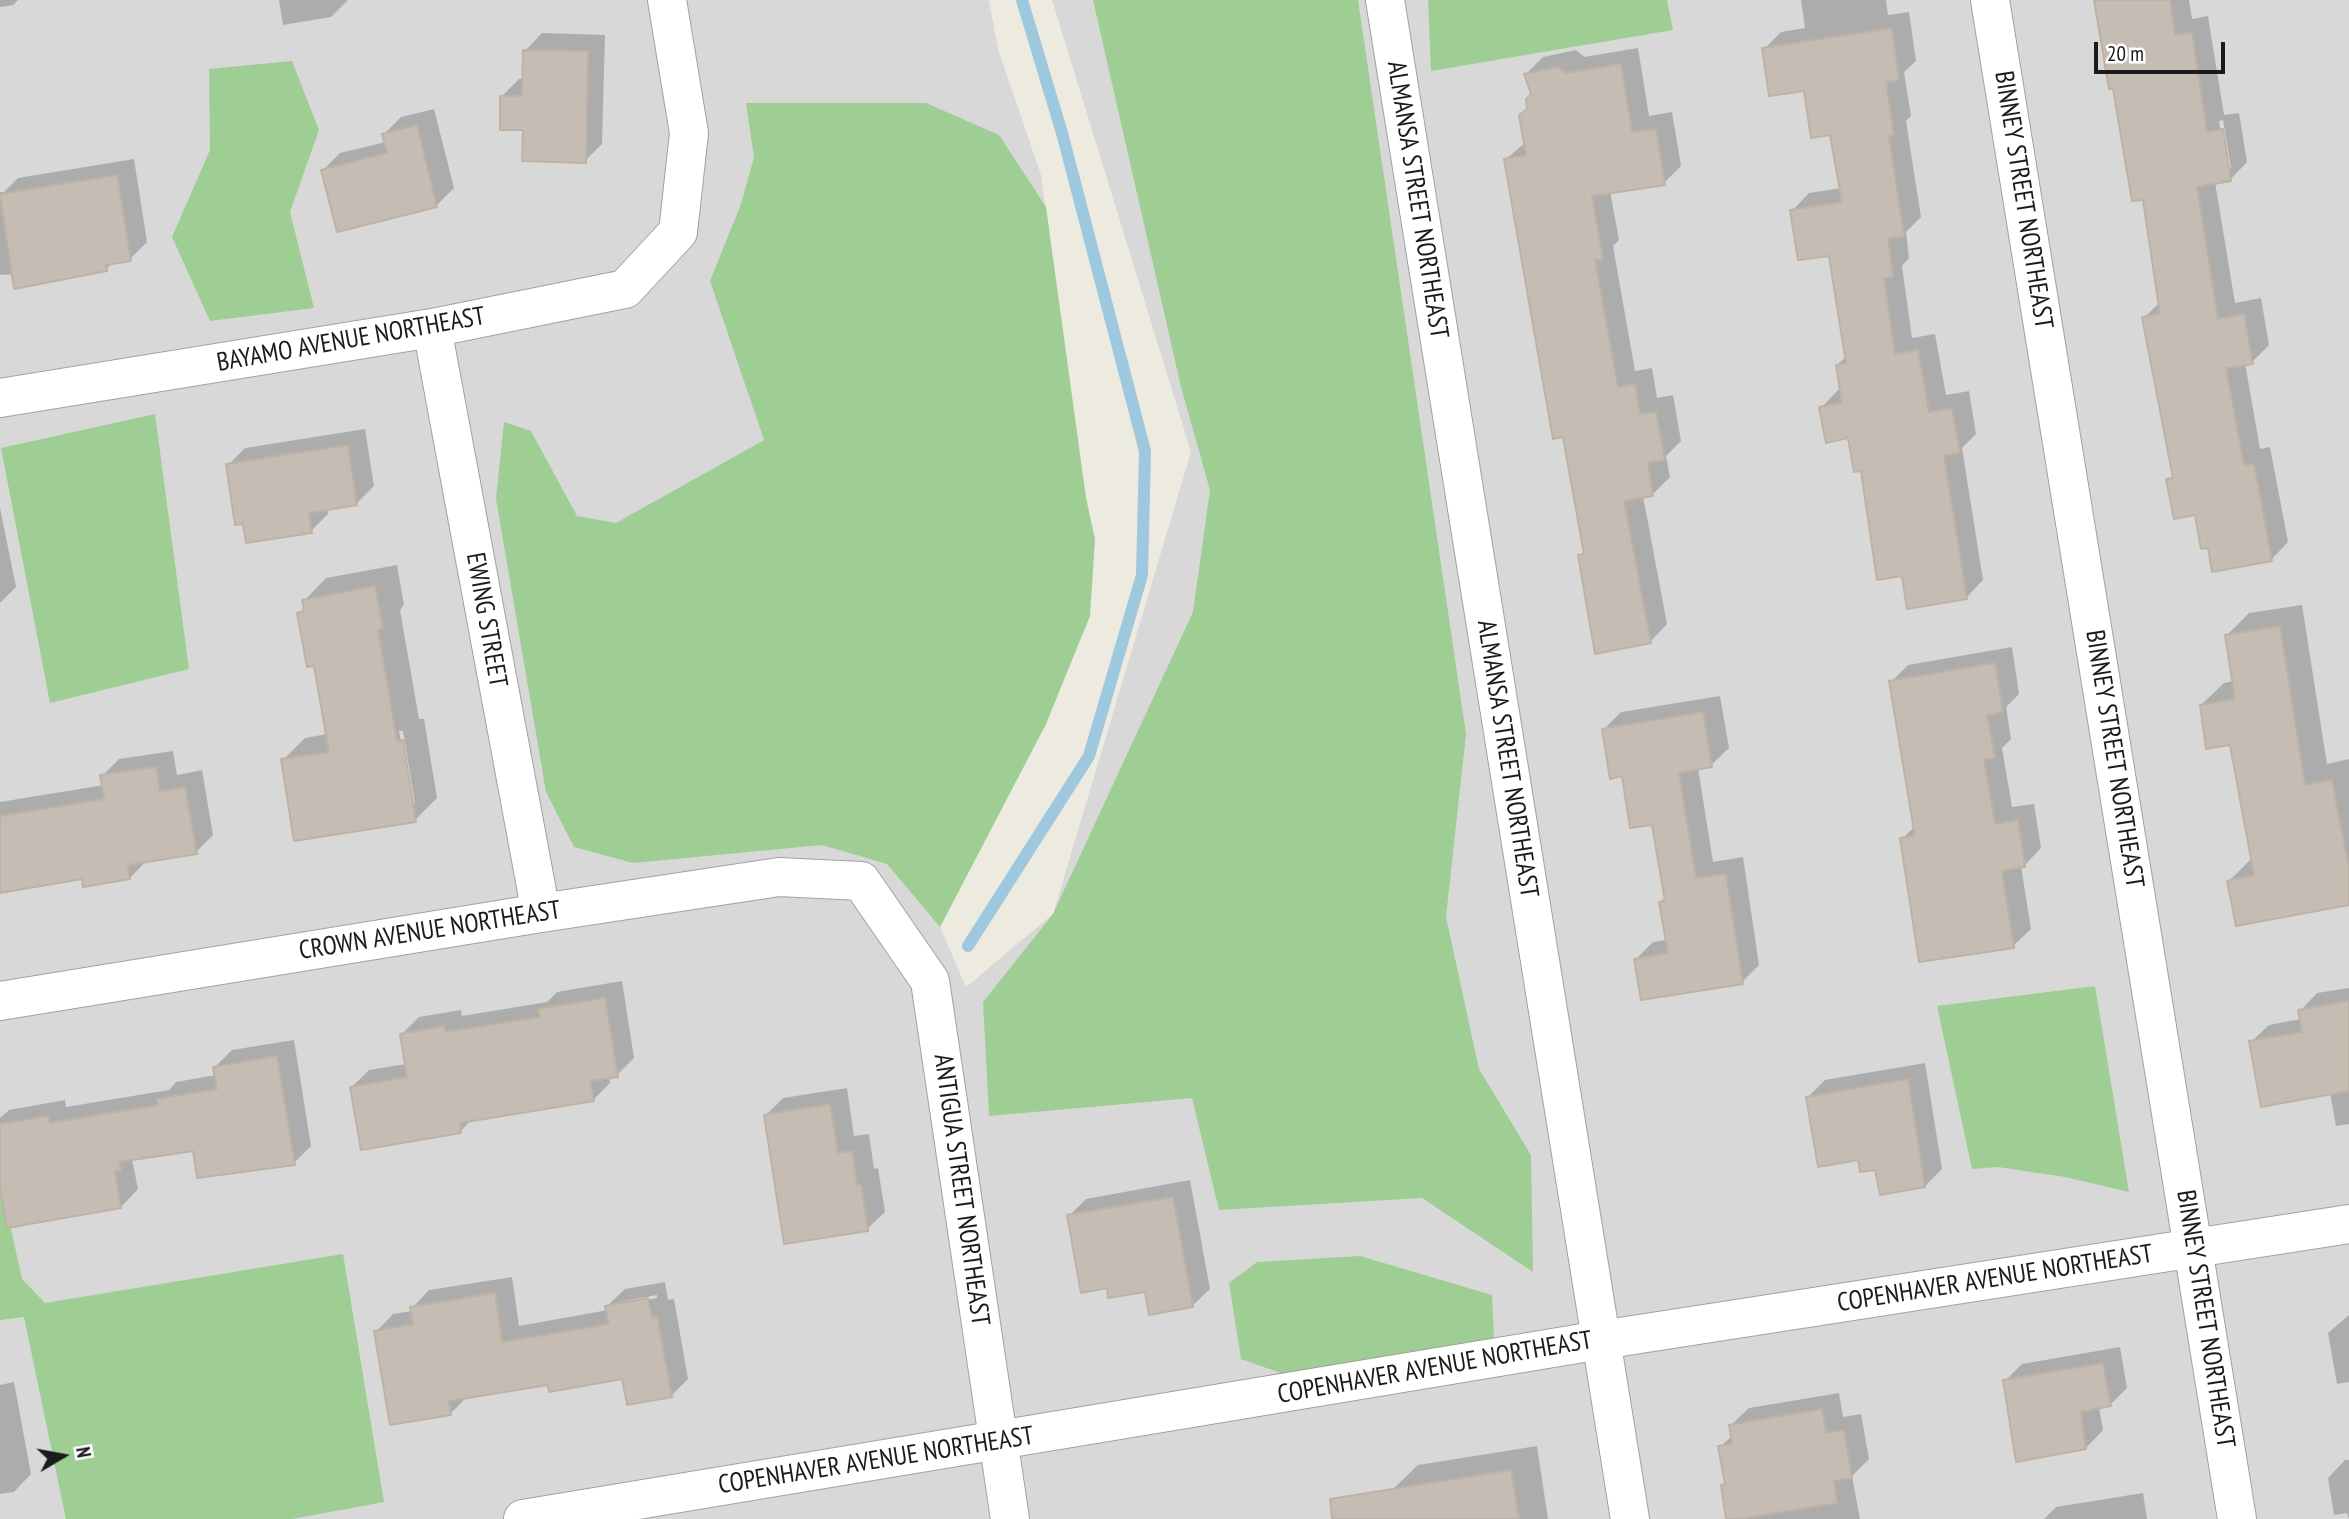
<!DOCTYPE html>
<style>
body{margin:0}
#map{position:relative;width:2349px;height:1519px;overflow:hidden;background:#edeae0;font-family:"PT Sans Narrow",sans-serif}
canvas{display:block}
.north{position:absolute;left:28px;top:1421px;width:70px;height:70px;-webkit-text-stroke:5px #fff;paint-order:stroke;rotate:80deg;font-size:19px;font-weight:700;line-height:28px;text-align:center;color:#1b1b1b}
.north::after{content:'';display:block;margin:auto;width:24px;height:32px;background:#1b1b1b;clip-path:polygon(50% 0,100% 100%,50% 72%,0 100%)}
.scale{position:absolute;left:2094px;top:42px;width:131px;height:32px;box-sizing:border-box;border:4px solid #1b1b1b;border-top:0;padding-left:9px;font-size:21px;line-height:24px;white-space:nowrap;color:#1b1b1b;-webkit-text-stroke:5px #fff;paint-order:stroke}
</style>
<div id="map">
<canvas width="2349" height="1519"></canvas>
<div class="north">N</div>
<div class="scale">20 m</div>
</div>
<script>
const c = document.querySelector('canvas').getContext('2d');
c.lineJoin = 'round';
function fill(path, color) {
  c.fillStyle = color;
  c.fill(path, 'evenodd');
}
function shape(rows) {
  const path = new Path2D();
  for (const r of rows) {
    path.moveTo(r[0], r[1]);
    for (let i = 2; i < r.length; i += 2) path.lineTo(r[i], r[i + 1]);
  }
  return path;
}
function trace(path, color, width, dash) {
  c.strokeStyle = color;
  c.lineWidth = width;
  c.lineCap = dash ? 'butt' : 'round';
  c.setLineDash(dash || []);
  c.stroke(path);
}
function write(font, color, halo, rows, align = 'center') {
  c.font = font + ' "PT Sans Narrow",sans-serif';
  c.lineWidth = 7;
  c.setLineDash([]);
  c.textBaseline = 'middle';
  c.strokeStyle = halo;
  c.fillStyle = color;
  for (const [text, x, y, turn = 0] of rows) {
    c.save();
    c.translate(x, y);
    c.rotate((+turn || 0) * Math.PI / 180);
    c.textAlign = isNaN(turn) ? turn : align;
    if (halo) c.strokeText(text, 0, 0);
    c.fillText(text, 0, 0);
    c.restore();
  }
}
fill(shape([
 [0,0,989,0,998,49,1041,175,1086,498,1046,724,940,927,966,987,1053,914,1191,452,1052,0,2349,0,2349,1519,0,1519]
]), '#d9d8d8');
fill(shape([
 [1093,0,1358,0,1466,734,1446,917,1479,1069,1531,1155,1533,1272,1422,1198,1219,1210,1192,1098,989,1116,983,1002,1053,914,1193,612,1210,490,1181,387],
 [1428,0,1667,0,1673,30,1431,71],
 [292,61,319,130,290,212,314,308,210,321,172,237,210,150,209,69],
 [746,103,926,103,999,135,1046,207,1086,498,1095,539,1090,616,1046,724,940,927,887,864,822,845,633,863,574,847,546,792,496,499,504,422,531,431,577,516,616,523,764,440,710,281,741,204,754,157],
 [155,414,189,669,50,703,1,448],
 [2095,986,2129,1192,2065,1177,1998,1167,1972,1169,1937,1006],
 [0,1179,22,1279,45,1303,343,1254,384,1502,293,1519,66,1519,24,1317,0,1320],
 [1360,1256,1492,1295,1494,1340,1295,1378,1241,1359,1229,1283,1257,1262]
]), '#9ece93');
fill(shape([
 [0,0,18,0,13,5,0,7],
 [279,0,348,0,331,17,283,25],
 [1801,0,1886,0,1888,15,1909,12,1916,61,1904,72,1911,116,1906,121,1921,217,1906,232,1909,258,1902,266,1912,338,1935,334,1946,395,1969,391,1976,434,1962,448,1983,580,1966,598,1903,574,1849,436,1821,408,1838,390,1842,390,1837,365,1847,356,1830,254,1792,211,1809,193,1842,188,1832,133,1806,89,1764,49,1781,32,1805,28],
 [2096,0,2189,0,2192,19,2208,16,2224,115,2239,113,2247,162,2230,180,2215,182,2235,303,2261,298,2269,345,2252,362,2245,363,2260,449,2270,447,2288,542,2271,560,2209,545,2196,513,2168,480,2174,474,2144,318,2160,302,2144,198,2115,87],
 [2223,120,2231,168,2227,168,2219,121],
 [542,33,605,35,602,144,585,161,502,96,519,79,524,79,525,51],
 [1638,48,1649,116,1672,112,1681,166,1664,183,1610,191,1619,240,1613,246,1635,371,1652,368,1657,398,1673,395,1681,441,1666,456,1670,477,1652,495,1643,496,1667,624,1650,642,1579,556,1585,550,1565,435,1506,159,1526,142,1529,108,1533,94,1526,74,1543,57,1576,50,1584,57],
 [434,109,454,188,437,205,323,170,340,153,386,142,384,134,401,117],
 [134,159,147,242,130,259,114,262,106,269,0,275,0,192,4,192,18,178],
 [365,429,374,486,357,503,327,508,328,514,311,531,228,465,245,448],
 [0,508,16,587,0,603],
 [397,565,404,605,400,610,419,719,424,719,437,798,415,820,283,760,305,738,327,734,315,664,299,613,305,607,304,601,326,578],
 [399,731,403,731,415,804,412,804],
 [2302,605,2327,764,2349,759,2349,903,2229,881,2251,859,2231,743,2201,705,2224,683,2234,681,2227,635,2249,613],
 [2012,647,2019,694,2006,707,2011,739,2002,748,2012,807,2034,804,2041,848,2024,866,2021,866,2031,929,2013,946,1902,839,1915,826,1891,682,1908,665],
 [1720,696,1729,748,1711,765,1698,768,1713,862,1743,857,1759,965,1742,982,1636,959,1653,942,1667,940,1660,902,1666,897,1653,823,1623,774,1603,730,1621,712],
 [173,751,177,775,202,770,213,835,196,852,147,860,130,878,83,877,0,891,0,802,104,785,102,776,119,759],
 [622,981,634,1058,617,1075,609,1076,610,1083,593,1100,472,1119,461,1131,352,1087,369,1070,406,1064,402,1034,419,1017,461,1010,462,1016,547,1002,557,992],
 [2349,988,2349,1124,2336,1126,2330,1093,2251,1042,2269,1025,2301,1019,2300,1011,2317,993],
 [294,1040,311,1146,294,1163,195,1149,132,1159,138,1189,121,1207,0,1176,0,1118,9,1110,65,1100,66,1107,169,1090,176,1082,216,1075,215,1067,232,1050],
 [1925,1063,1942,1169,1925,1186,1877,1168,1859,1157,1808,1097,1825,1080],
 [847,1088,854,1136,869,1134,874,1169,878,1168,885,1212,867,1229,766,1115,783,1098],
 [1190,1180,1210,1289,1192,1306,1146,1290,1108,1286,1069,1216,1086,1199],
 [512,1277,519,1326,608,1310,607,1306,625,1289,665,1282,668,1300,674,1299,688,1379,671,1396,623,1377,549,1383,467,1397,450,1414,376,1332,393,1314,412,1311,412,1308,429,1290],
 [657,1295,657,1298,625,1304,625,1301],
 [2349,1315,2349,1382,2337,1384,2328,1333],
 [2120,1347,2127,1388,2110,1405,2099,1407,2103,1430,2086,1448,2005,1381,2022,1364],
 [14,1382,31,1474,14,1492,0,1494,0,1385],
 [1839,1393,1843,1417,1861,1414,1869,1459,1852,1476,1860,1519,1728,1519,1723,1486,1726,1482,1720,1447,1733,1435,1731,1425,1749,1408],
 [1537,1446,1548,1519,1392,1519,1392,1490,1418,1465],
 [2345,1460,2349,1460,2349,1519,2347,1513,2334,1515,2328,1478],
 [2143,1493,2147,1519,2044,1519,2056,1507]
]), '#0003');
trace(shape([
 [968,946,1089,756,1142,575,1145,451,1062,133,1022,0]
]), '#9ec8dd', 12);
const building = shape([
 [2094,0,2170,0,2175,35,2192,33,2207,132,2223,129,2231,181,2197,187,2218,319,2244,314,2253,364,2226,368,2244,465,2254,464,2272,561,2212,572,2208,548,2201,549,2195,515,2174,519,2166,479,2173,478,2142,317,2160,314,2143,200,2132,201,2113,89,2109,89,2094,0],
 [1892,28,1899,80,1886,82,1894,135,1889,136,1904,236,1888,239,1893,277,1884,278,1895,354,1918,350,1929,412,1952,408,1960,453,1944,456,1967,599,1907,609,1902,576,1877,580,1861,471,1854,472,1848,438,1826,443,1819,407,1842,403,1836,365,1846,363,1829,256,1798,260,1790,210,1842,202,1830,135,1811,138,1804,91,1769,96,1762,48,1892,28],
 [523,50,588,51,586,163,522,161,523,130,500,130,500,96,522,96,523,50],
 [1621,64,1632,132,1656,129,1665,185,1592,196,1603,259,1595,260,1618,387,1635,384,1640,414,1656,412,1665,460,1648,463,1653,496,1624,501,1651,643,1595,654,1578,555,1584,554,1563,437,1553,439,1504,159,1526,155,1519,115,1527,109,1526,99,1531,94,1524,74,1558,67,1566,73,1621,64],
 [417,125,437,207,337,232,321,170,387,153,382,134,417,125],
 [117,175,131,261,106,265,107,271,14,289,0,194,117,175],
 [348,445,357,505,309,513,312,533,246,543,243,524,235,525,226,464,348,445],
 [375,586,383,629,378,630,397,741,403,740,416,822,294,841,281,759,329,752,314,666,307,667,297,613,304,611,302,600,375,586],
 [2280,626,2305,785,2332,780,2349,869,2349,905,2236,926,2227,881,2254,875,2230,745,2206,749,2200,705,2235,699,2225,635,2280,626],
 [1995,663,2003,712,1987,715,1995,758,1984,760,1995,824,2018,820,2025,867,2002,871,2014,948,1919,962,1900,838,1915,836,1889,681,1995,663],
 [1703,712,1712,767,1679,773,1696,878,1726,874,1743,984,1641,1000,1634,959,1668,953,1659,902,1665,901,1652,825,1630,828,1622,776,1610,779,1602,729,1703,712],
 [156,767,160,791,185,787,197,854,128,865,130,879,83,887,82,879,0,893,0,816,104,799,100,775,156,767],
 [605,998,618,1077,590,1081,594,1101,460,1123,461,1133,361,1150,350,1087,407,1077,400,1034,444,1026,445,1032,540,1017,538,1009,605,998],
 [2349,1001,2349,1091,2261,1107,2249,1041,2302,1032,2298,1010,2349,1001],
 [277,1056,295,1165,197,1178,193,1151,119,1162,121,1171,115,1172,121,1208,7,1228,0,1186,0,1124,48,1116,50,1123,158,1105,157,1099,217,1089,213,1067,277,1056],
 [1908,1079,1925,1187,1880,1195,1875,1170,1860,1172,1858,1160,1818,1167,1806,1097,1908,1079],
 [830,1104,838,1153,852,1151,857,1185,861,1184,868,1231,784,1244,764,1115,830,1104],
 [1173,1197,1193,1307,1149,1315,1145,1292,1108,1298,1107,1288,1081,1293,1067,1215,1173,1197],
 [495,1293,502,1342,609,1324,605,1306,648,1298,652,1317,657,1316,672,1397,627,1405,622,1379,549,1392,548,1385,449,1401,451,1415,390,1425,374,1331,413,1324,410,1307,495,1293],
 [2103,1363,2111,1406,2081,1412,2086,1449,2016,1462,2003,1380,2103,1363],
 [1822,1409,1826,1433,1844,1430,1852,1478,1834,1481,1837,1503,1740,1519,1726,1519,1721,1485,1725,1484,1718,1446,1732,1444,1729,1425,1822,1409],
 [1511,1470,1519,1519,1332,1519,1330,1499,1511,1470]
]);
fill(building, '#c5bdb3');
trace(building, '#bfb2a2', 2);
const minor = shape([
 [1385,0,1630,1519],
 [1990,0,2237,1519],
 [432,328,541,913],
 [0,398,432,328,625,289,678,232,689,133,667,0],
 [0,1001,541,913,779,877,861,881,930,981,1010,1519],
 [523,1519,1601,1340,2349,1224]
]);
trace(minor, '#a2a2a2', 40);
trace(minor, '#fff', 38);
write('26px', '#1b1b1b', '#fff', [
 ["ALMANSA STREET NORTHEAST",1417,200,81],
 ["BINNEY STREET NORTHEAST",2023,200,81],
 ["BAYAMO AVENUE NORTHEAST",351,340,-10],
 ["EWING STREET",486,620,80],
 ["ALMANSA STREET NORTHEAST",1507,759,81],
 ["BINNEY STREET NORTHEAST",2114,759,81],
 ["CROWN AVENUE NORTHEAST",430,931,-9],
 ["ANTIGUA STREET NORTHEAST",961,1190,82],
 ["COPENHAVER AVENUE NORTHEAST",1995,1279,-9],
 ["BINNEY STREET NORTHEAST",2205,1319,81],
 ["COPENHAVER AVENUE NORTHEAST",1435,1368,-10],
 ["COPENHAVER AVENUE NORTHEAST",876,1461,-9]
]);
</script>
